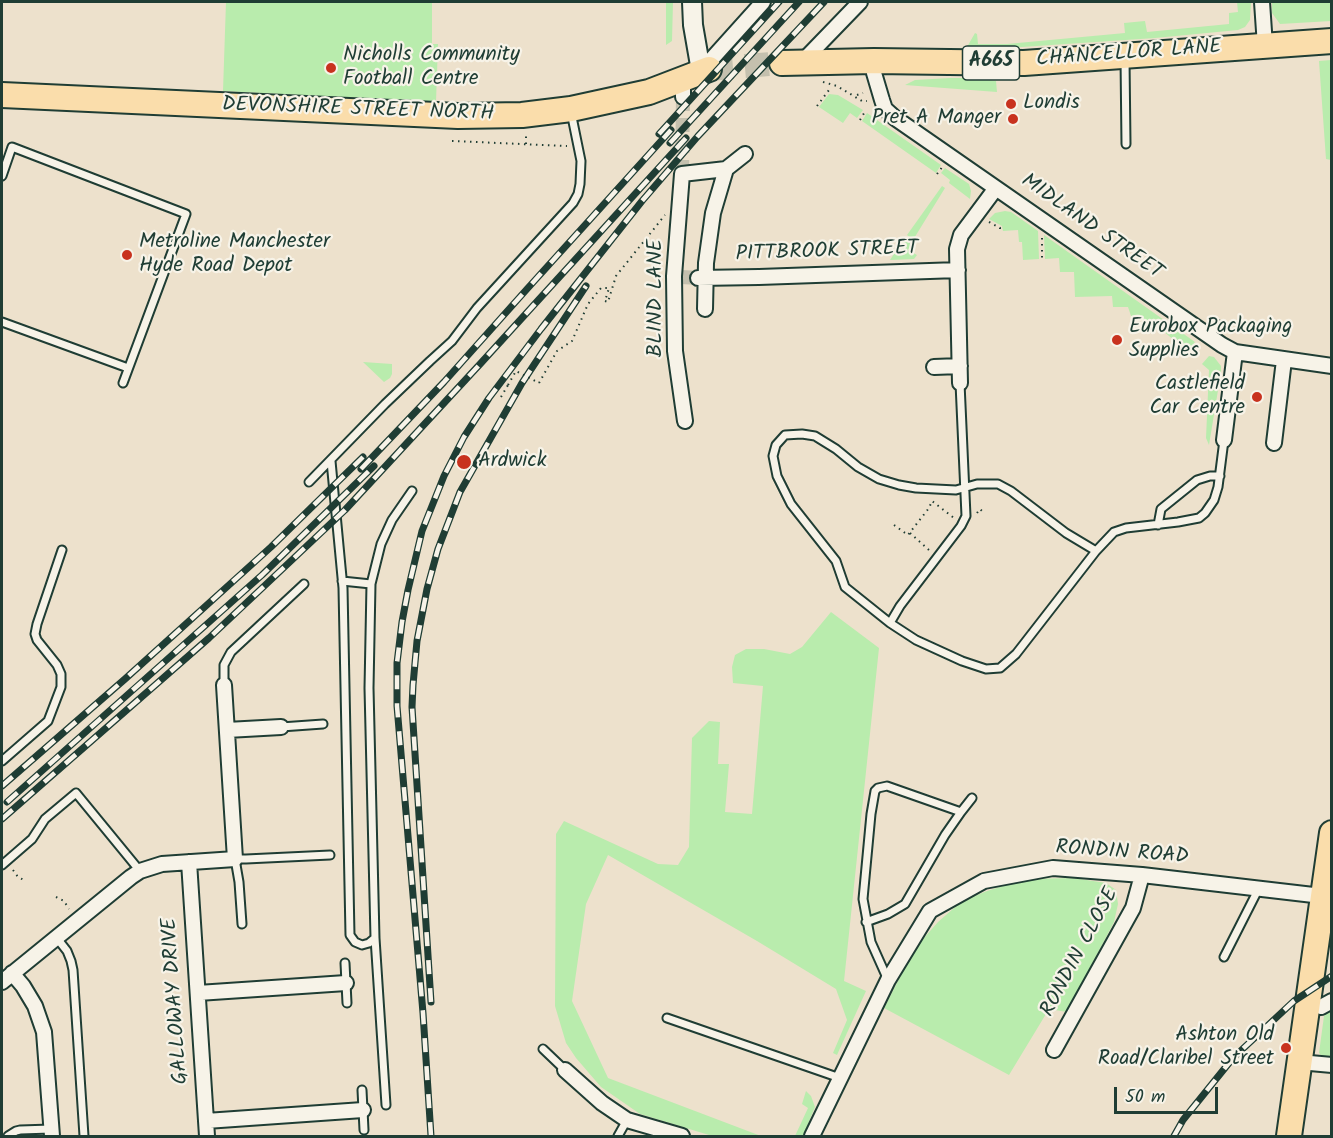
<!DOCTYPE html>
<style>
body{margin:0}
#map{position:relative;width:1333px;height:1138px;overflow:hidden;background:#ede1cc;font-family:Kalam,sans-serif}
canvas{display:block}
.frame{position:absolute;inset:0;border:3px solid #1f3d34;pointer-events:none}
.scale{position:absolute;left:1114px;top:1087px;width:104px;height:27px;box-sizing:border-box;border:3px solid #1f3d34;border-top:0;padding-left:8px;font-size:18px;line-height:21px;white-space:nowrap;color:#1f3d34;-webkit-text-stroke:4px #f7f3e8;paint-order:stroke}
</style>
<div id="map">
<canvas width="1333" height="1138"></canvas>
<div class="frame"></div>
<div class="scale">50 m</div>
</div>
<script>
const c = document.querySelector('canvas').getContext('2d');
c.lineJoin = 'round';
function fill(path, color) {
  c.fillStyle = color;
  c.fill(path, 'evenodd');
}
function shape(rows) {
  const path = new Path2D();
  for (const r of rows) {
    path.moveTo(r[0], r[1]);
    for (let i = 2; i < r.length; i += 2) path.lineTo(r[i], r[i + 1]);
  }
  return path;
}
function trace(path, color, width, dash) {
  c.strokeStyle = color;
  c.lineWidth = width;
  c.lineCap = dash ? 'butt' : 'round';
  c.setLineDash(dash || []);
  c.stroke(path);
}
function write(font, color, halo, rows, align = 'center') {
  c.font = font + ' Kalam,sans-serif';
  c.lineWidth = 4.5;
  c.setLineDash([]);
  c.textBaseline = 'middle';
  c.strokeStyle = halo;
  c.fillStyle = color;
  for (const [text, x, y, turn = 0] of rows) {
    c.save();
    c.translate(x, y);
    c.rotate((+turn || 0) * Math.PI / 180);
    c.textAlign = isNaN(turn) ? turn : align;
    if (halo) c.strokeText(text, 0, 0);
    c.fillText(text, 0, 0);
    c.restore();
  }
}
fill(shape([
 [226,2,432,2,432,44,438,44,436,102,223,91],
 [666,2,673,2,672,41,666,45],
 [1237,2,1251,2,1250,20,1245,27,1238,30,1155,38,1007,48,967,47,975,33,977,34,978,44,1007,44,1125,33,1124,23,1145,21,1147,32,1229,24,1229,13,1238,12],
 [1272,2,1331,2,1331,21,1280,24,1272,13],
 [1331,60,1332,60,1331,160,1326,159,1319,61],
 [950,78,975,78,996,81,997,92,905,85,915,80],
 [829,94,838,95,863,110,857,118,850,113,843,123,819,107],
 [867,113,941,165,936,173,862,121],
 [945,168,969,184,971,191,970,199,949,183,950,180,941,173],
 [942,186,945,188,913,240,907,235],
 [1005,211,1011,212,1038,231,1039,259,1023,260,1022,242,1019,242,1018,230,1003,231,1002,226,989,219,995,213],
 [1044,235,1195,342,1188,352,1156,325,1139,318,1132,319,1128,307,1113,307,1112,296,1075,297,1074,272,1060,272,1059,258,1045,259],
 [905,237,912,242,908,250,917,255,914,259,890,260],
 [1209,356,1214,357,1221,366,1221,372,1209,445,1206,438,1209,370,1202,364],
 [363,362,392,364,392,374,390,378,384,382],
 [831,612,879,648,844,981,866,991,837,1055,833,1053,847,1020,836,989,757,941,608,855,586,904,572,1001,608,1078,761,1136,717,1136,709,1135,640,1114,601,1087,576,1058,566,1043,555,1006,556,834,564,821,658,864,678,865,689,847,692,738,709,721,720,722,718,764,729,764,725,812,752,814,763,686,733,683,732,667,735,655,746,649,764,649,790,654,802,647],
 [1074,878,1106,883,1116,890,1118,904,1114,922,1067,1012,1049,1009,1009,1075,884,1008,915,948,938,922,962,901,987,891,1025,879],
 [1331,1009,1331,1057,1322,1056,1319,1053,1324,1016],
 [806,1091,811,1096,815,1107,803,1136,795,1136,808,1108,802,1104]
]), '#b9ecad');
trace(shape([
 [682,174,683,97],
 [681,277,698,278]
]), '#c4c0ae', 14, [14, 7]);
trace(shape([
 [709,69,782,63]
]), '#c4c0ae', 24, [24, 12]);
const lane = shape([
 [1125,59,1126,144],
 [2,176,12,147,186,214,123,383],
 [2,322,128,368],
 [1210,337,1217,324],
 [331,461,343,588,350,935,355,942,362,945,369,943,375,938,369,688,371,584,342,581],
 [309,482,385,404,430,361,452,341,477,308,573,203,578,194,580,184,581,161,571,112],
 [1158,525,1161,509,1197,480,1210,476,1220,476],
 [1096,551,1066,533,1011,491,998,484,977,484,956,490,916,488,899,485,879,479,858,467,836,449,815,436,802,434,785,435,776,445,773,456,777,476,791,504,836,561,845,587,890,623,916,640,962,661,986,669,1000,668,1016,654,1096,551,1114,532,1126,528,1178,522,1199,518,1205,513,1214,500,1218,487,1224,440],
 [371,584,381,544,392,520,412,491],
 [890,623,900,606,961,526,966,516,960,383],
 [224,685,224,665,231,652,304,584],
 [281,727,323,724],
 [2,761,48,721,61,687,61,674,57,665,37,640,35,634,37,624,62,550],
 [2,865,32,839,45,819,76,793,140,871],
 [866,922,888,914,905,904,945,835,961,812,972,798],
 [242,924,239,882,235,859,246,859,330,855],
 [56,937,67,951,71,961,73,970,84,1136],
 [375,938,386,1105],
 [1224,957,1259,888],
 [345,963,347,1003],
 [888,980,871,942,863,899,871,814,875,791,878,788,887,786,961,812],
 [667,1018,840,1078],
 [543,1049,565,1070],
 [362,1090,364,1130],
 [8,1136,16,1131,20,1130,51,1129],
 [618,1136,627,1120]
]);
const street = shape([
 [1262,2,1265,46],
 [874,61,874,73,882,100,885,109,895,118,1222,345,1235,352,1332,366],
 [802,62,860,2],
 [701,71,763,2],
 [679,80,683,89,683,97],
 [698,278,759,277,958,270],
 [705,309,706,263,713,213,726,169],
 [934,367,960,366],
 [960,383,957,249,961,235,996,188],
 [685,421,675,351,674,276,682,174,726,169,745,154],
 [1224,440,1235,352],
 [1274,443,1284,360],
 [227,730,281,727],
 [189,862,207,1136],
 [12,973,23,986,35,1006,44,1032,52,1136],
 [2,982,131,877,140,871,162,864,235,859,224,685],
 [198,993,346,983],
 [1321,1007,1332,1001],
 [1054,1050,1133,908,1142,875],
 [1299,1062,1332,1065],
 [565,1070,602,1103,627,1120,682,1136],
 [206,1121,363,1110],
 [812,1136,888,980,930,911,984,881,1053,868,1142,875,1322,896]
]);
const secondary = shape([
 [692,2,693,25,701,71]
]);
const highway = shape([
 [782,63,874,61,1024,63,1332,41],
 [2,95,458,116,522,115,571,109,649,92,709,69],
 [1289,1136,1332,833]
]);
trace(lane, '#1f3d34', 11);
trace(street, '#1f3d34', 18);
trace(secondary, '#1f3d34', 22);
trace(highway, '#1f3d34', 28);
trace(shape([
 [823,82,837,86,862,101,867,101],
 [857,95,863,93],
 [817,106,829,90],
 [860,120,866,110],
 [452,141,567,146],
 [526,144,526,132],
 [937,174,943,166],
 [989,222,1000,228,1000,231],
 [1042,238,1042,259],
 [605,301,608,302,616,276,665,215],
 [539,383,557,351,572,341,588,304,601,288,609,288,605,301],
 [501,397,508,385],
 [977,513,980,509,982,511],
 [894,525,908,535,929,508,932,501,954,518],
 [910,533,930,551],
 [13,870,18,877,24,880],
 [56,897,64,901,69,909]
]), '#1f3d34', 2, [1.5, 4.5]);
trace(lane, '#f7f3e8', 7);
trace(street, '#f7f3e8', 14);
trace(secondary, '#f7f3e8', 18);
trace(highway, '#faddab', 24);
const rail = shape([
 [659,134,779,2],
 [670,143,799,2],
 [361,469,444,382,527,289,671,130],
 [2,786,125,679,271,547,363,457],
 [7,802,262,575,374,466],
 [2,819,209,638,345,510,481,363,686,138],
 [431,1002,412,707,413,685,417,641,427,589,438,549,460,492,522,383,586,286],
 [431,1136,423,1013,397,706,397,663,402,622,408,590,422,531,444,476,464,437,489,398,541,329,642,201,698,136,824,2],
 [1174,1136,1183,1120,1233,1058,1294,1001,1332,976]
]);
trace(rail, '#1f3d34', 7);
trace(rail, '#f7f3e8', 4.5, [14]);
trace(shape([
 [508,385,516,371,539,383]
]), '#1f3d34', 2, [1.5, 4.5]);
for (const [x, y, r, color] of [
 [331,68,6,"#c8321e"],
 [1011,104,6,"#c8321e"],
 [1013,119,6,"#c8321e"],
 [127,255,6,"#c8321e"],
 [1117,340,6,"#c8321e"],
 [1257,397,6,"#c8321e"],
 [464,462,8,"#c8321e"],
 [1286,1048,6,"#c8321e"]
]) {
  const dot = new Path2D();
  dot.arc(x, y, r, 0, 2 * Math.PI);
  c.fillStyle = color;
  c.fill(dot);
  trace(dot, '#f7f3e8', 2);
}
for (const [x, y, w] of [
 [991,63,57]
]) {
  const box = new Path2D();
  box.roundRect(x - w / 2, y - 17, w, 34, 4.5);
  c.fillStyle = '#f7f3e8';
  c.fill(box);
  trace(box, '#1f3d34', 1.5);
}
write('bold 20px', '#1f3d34', null, [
 ["A665",991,63]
]);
write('21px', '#1f3d34', '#f7f3e8', [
 ["CHANCELLOR LANE",1129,55,-4],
 ["DEVONSHIRE STREET NORTH",358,111,2],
 ["MIDLAND STREET",1091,228,35],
 ["PITTBROOK STREET",827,253,-2],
 ["BLIND LANE",657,298,-90],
 ["RONDIN ROAD",1122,854,4],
 ["RONDIN CLOSE",1081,953,-62],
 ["GALLOWAY DRIVE",177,1001,-94]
]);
write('21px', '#1f3d34', '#f7f3e8', [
 ["Nicholls Community",343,56],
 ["Football Centre",343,80],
 ["Londis",1023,104],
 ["Pret A Manger",1001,119,"right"],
 ["Metroline Manchester",139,243],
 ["Hyde Road Depot",139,267],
 ["Eurobox Packaging",1129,328],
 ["Supplies",1129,352],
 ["Castlefield",1245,385,"right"],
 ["Car Centre",1245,409,"right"],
 ["Ardwick",478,462],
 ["Ashton Old",1274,1036,"right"],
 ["Road/Claribel Street",1274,1060,"right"]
], 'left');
</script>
